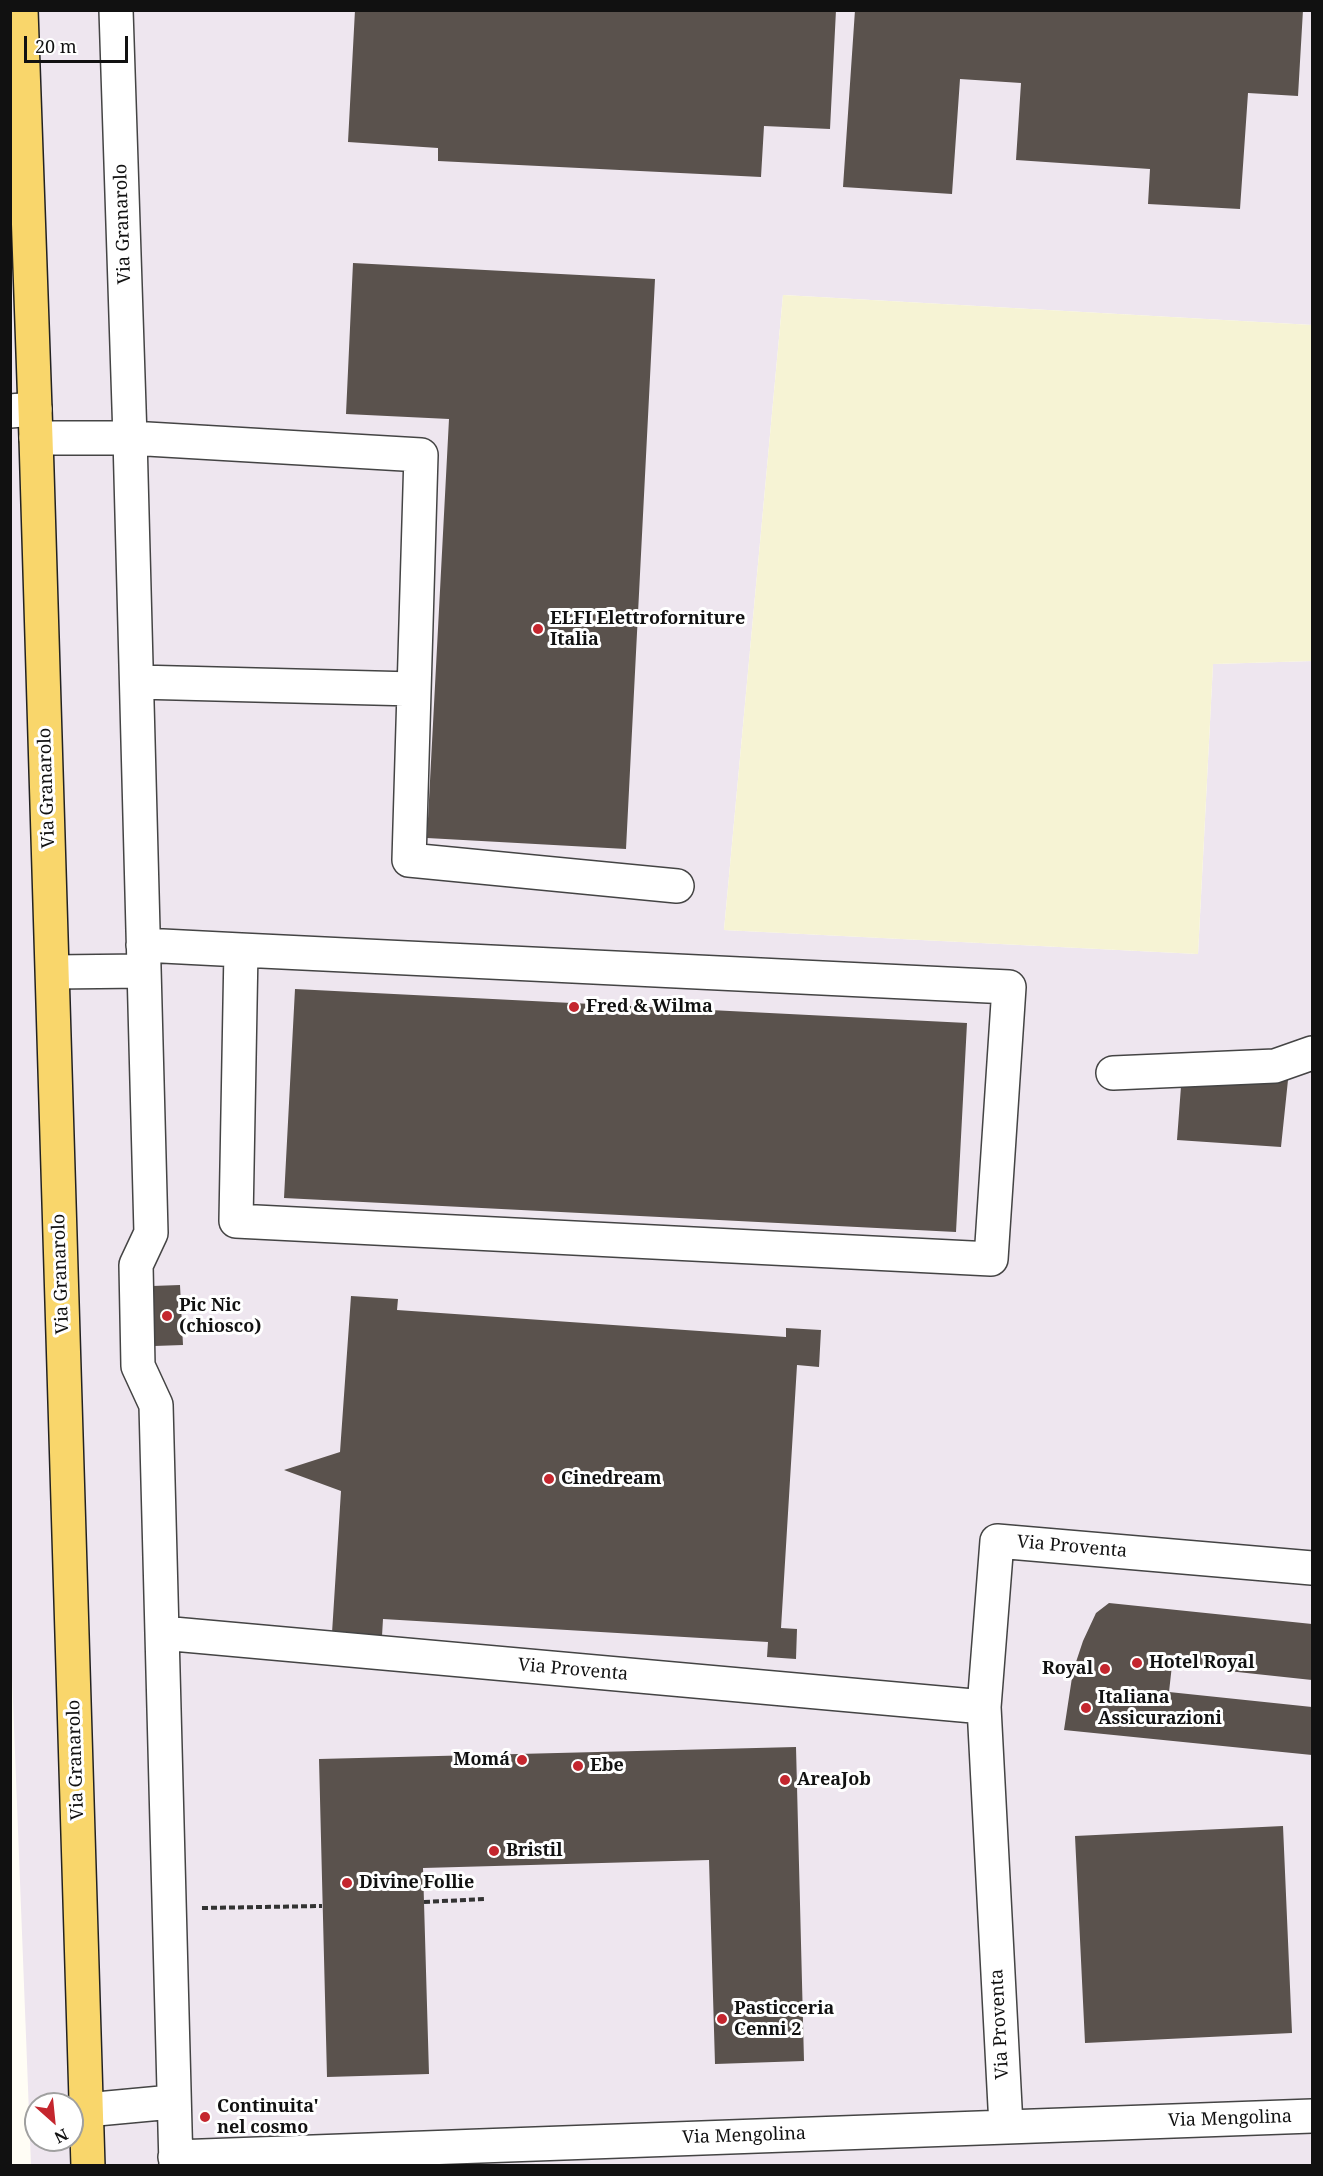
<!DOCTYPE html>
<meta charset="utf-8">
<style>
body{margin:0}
#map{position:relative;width:1323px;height:2176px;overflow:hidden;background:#fffdf5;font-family:"Noto Serif",serif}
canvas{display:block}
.frame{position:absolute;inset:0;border:12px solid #111;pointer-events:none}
.north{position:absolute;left:24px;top:2092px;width:60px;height:60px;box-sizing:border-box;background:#fff;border:2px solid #a0a0a0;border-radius:50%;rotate:153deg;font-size:16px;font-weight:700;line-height:24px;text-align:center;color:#111}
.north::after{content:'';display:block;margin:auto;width:21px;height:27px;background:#c4262e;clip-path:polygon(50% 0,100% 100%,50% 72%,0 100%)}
.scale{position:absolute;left:24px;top:36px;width:104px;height:27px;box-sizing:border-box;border:3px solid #111;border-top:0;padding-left:8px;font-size:18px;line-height:21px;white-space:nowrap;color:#111;-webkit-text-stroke:4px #fff;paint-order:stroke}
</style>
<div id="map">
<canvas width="1323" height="2176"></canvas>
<div class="frame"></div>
<div class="north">N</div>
<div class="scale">20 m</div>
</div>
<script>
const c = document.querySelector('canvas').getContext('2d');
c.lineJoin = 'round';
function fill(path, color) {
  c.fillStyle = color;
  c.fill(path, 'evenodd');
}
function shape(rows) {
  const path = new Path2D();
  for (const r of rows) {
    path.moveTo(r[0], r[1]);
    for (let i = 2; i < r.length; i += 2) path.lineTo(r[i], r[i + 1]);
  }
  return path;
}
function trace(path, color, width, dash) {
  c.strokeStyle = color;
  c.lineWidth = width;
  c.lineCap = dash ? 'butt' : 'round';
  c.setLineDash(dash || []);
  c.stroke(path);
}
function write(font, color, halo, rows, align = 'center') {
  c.font = font + ' "Noto Serif",serif';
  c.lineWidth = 6;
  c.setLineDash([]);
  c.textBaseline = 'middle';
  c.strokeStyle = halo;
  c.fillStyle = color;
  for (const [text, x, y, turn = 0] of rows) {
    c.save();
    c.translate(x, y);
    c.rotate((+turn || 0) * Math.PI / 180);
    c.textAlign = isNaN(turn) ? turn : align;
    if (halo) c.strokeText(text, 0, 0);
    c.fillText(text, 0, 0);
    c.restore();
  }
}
fill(shape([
 [10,11,1312,11,1312,325,783,295,724,930,1198,954,1213,664,1312,661,1312,2165,31,2165,10,1624],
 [36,2104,72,2104,72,2140,36,2140]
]), '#eee6ef');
fill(shape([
 [783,295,1312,325,1312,661,1213,664,1198,954,724,930]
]), '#f6f3d4');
fill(shape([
 [355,10,836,10,830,129,764,126,761,177,438,161,438,148,348,142],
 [855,10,1303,10,1298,96,1248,93,1240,209,1148,204,1150,169,1016,160,1021,83,960,79,952,194,843,187],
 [353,263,655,279,626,849,427,838,449,419,346,414],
 [295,989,967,1023,956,1232,284,1198],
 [1182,1073,1288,1080,1281,1147,1177,1140],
 [180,1285,183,1345,154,1346,152,1286],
 [351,1296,398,1299,397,1310,786,1337,786,1328,821,1330,819,1367,797,1365,781,1628,797,1629,796,1659,767,1657,768,1642,383,1619,382,1636,332,1633,341,1491,284,1470,340,1452],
 [1109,1603,1312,1624,1312,1680,1172,1665,1169,1692,1312,1707,1312,1755,1064,1730,1073,1671,1083,1641,1096,1613],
 [796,1747,804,2061,715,2064,709,1860,423,1868,429,2074,327,2077,319,1759],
 [1283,1826,1292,2033,1085,2043,1075,1836]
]), '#5a524d');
const minor = shape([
 [10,411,35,409],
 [36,438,130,438,116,10],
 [137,682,414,689],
 [143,945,241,950,1009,987,991,1259,236,1221,241,950],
 [53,972,144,971],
 [1113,1073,1275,1066,1312,1053],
 [162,1633,984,1707],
 [86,2110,172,2102],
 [1006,2126,984,1707,997,1541,1312,1568],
 [175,2157,1312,2116],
 [176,2166,156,1405,138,1366,136,1265,151,1233,130,438,421,455,409,860,677,886]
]);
const major = shape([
 [21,10,36,438,88,2166]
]);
trace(minor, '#444', 36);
trace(major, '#222', 36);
trace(shape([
 [424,1902,485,1899],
 [202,1908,322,1906]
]), '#333', 4, [6, 3]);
trace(minor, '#fff', 33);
trace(major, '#f9d66b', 33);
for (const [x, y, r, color] of [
 [538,629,6,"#c4262e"],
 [574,1007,6,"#c4262e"],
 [167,1316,6,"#c4262e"],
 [549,1479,6,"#c4262e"],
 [1137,1663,6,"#c4262e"],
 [1105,1669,6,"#c4262e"],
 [1086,1708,6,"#c4262e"],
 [522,1760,6,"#c4262e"],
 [578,1766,6,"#c4262e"],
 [785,1780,6,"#c4262e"],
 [494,1851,6,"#c4262e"],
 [347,1883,6,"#c4262e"],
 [722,2019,6,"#c4262e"],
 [205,2117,6,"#c4262e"]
]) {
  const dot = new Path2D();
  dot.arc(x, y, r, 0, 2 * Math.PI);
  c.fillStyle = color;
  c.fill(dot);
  trace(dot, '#fff', 2);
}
write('18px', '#111', '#fff', [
 ["Via Granarolo",123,224,-92],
 ["Via Granarolo",47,788,-92],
 ["Via Granarolo",61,1274,-92],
 ["Via Proventa",1072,1547,5],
 ["Via Proventa",573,1670,5],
 ["Via Granarolo",76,1760,-92],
 ["Via Proventa",1000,2024,-93],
 ["Via Mengolina",1230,2119,-2],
 ["Via Mengolina",744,2136,-2]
]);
write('bold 18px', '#111', '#fff', [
 ["ELFI Elettroforniture",550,619],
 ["Italia",550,640],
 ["Fred & Wilma",586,1007],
 ["Pic Nic",179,1306],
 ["(chiosco)",179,1327],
 ["Cinedream",561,1479],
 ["Hotel Royal",1149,1663],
 ["Royal",1093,1669,"right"],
 ["Italiana",1098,1698],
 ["Assicurazioni",1098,1719],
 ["Momá",510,1760,"right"],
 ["Ebe",590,1766],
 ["AreaJob",797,1780],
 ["Bristil",506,1851],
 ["Divine Follie",359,1883],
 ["Pasticceria",734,2009],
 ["Cenni 2",734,2030],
 ["Continuita'",217,2107],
 ["nel cosmo",217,2128]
], 'left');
</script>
